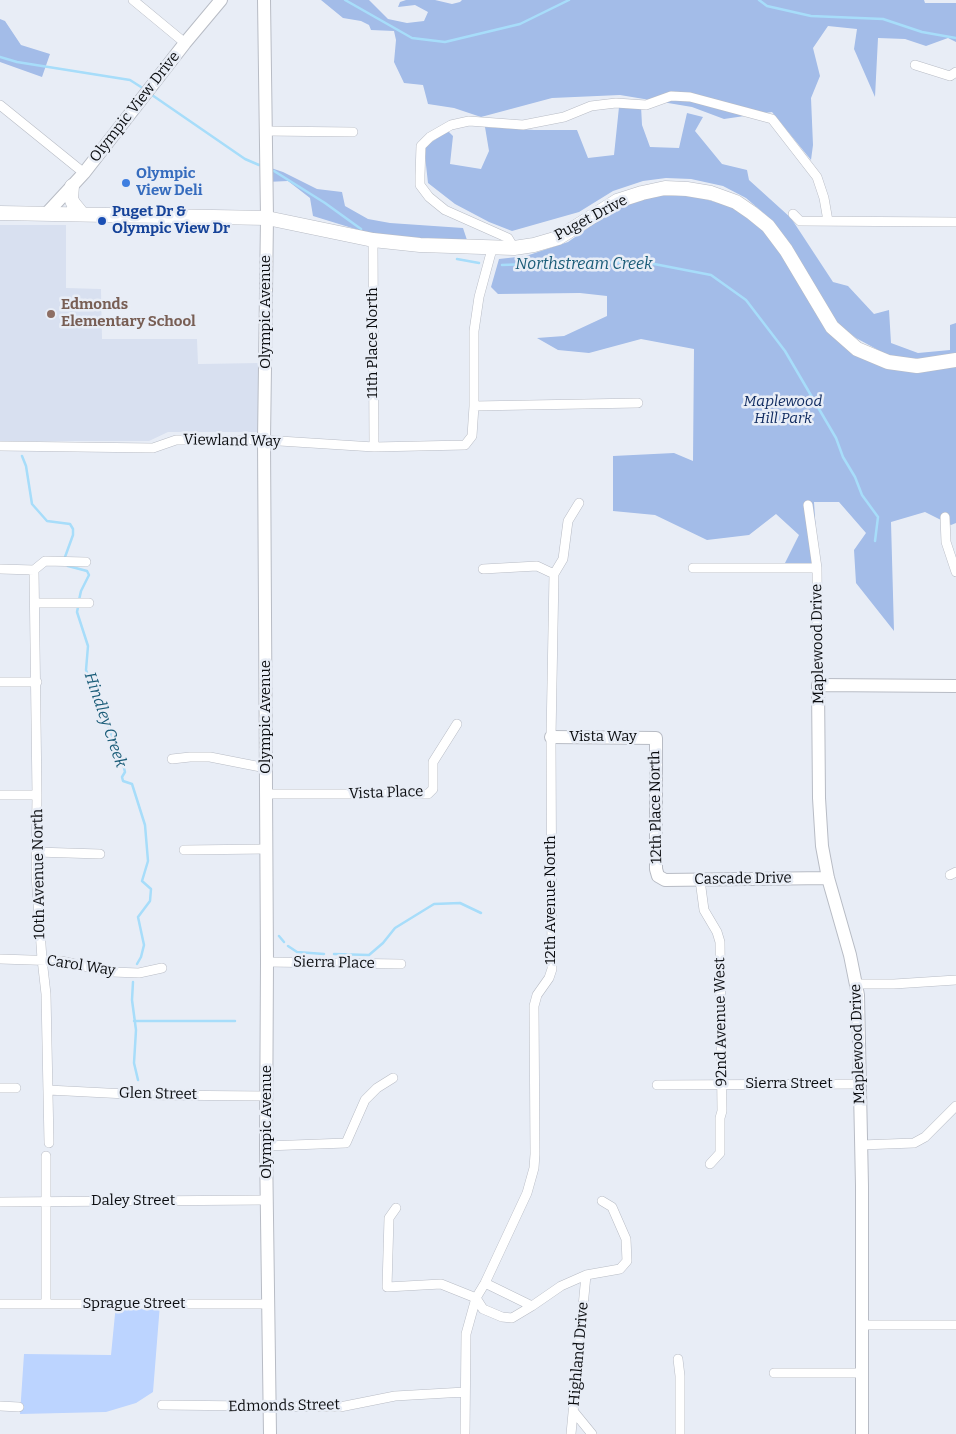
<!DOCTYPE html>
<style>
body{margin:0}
canvas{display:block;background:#e8edf6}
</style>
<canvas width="956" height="1434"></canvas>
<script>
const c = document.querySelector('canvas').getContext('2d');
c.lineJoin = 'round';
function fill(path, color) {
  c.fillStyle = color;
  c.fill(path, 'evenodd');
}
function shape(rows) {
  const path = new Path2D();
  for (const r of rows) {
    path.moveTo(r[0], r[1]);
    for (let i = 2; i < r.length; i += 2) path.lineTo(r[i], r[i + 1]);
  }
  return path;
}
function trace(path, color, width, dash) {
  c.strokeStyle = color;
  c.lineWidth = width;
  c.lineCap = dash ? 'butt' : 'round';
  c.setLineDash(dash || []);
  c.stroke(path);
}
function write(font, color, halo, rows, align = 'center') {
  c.font = font + ' Bitter,serif';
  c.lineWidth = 5;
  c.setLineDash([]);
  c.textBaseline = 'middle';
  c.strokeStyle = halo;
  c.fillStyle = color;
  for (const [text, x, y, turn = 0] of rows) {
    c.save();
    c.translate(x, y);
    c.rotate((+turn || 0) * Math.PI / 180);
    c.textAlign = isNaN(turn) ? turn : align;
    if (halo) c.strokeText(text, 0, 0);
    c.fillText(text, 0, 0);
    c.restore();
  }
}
fill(shape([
 [0,225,66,225,66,288,101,289,102,339,197,339,198,364,261,363,261,432,168,432,149,441,0,441]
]), '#d8e0f0');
fill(shape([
 [116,1304,160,1304,153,1392,136,1403,106,1412,20,1414,24,1354,111,1355]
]), '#bcd4ff');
fill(shape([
 [321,0,369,0,388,19,407,23,424,21,428,12,415,5,398,7,400,2,406,0,435,0,452,4,460,2,462,0,924,0,925,3,956,3,956,42,948,38,926,46,905,39,878,38,875,97,854,49,857,29,828,26,813,48,820,76,811,98,813,145,811,160,772,112,724,119,692,107,620,95,552,98,481,117,454,108,428,104,423,85,404,83,394,62,396,40,394,31,371,30,369,25,361,21,343,18],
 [0,19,5,21,21,45,50,54,42,77,0,62],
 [641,106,642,125,650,147,679,148,687,113,703,117,695,131,722,164,747,170,749,180,791,218,833,282,848,286,874,314,889,310,891,343,918,353,950,350,950,325,956,323,956,355,916,362,891,357,856,338,837,323,786,238,767,216,746,198,723,186,691,179,666,178,643,181,613,191,579,212,512,231,489,222,455,204,428,183,424,147,448,131,453,136,450,164,481,169,489,151,485,127,534,130,577,130,588,158,614,155,619,107],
 [268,167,283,172,317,189,342,192,345,206,368,219,390,223,463,228,467,240,417,240,365,232,313,216,310,198,288,181,266,182],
 [648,196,694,196,733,207,761,227,853,353,956,365,956,523,951,525,925,512,891,522,894,631,856,583,854,550,866,533,839,502,814,502,818,563,785,563,799,535,776,514,749,535,707,540,655,515,613,511,613,456,674,453,693,461,694,349,641,339,589,353,558,350,537,338,564,336,607,316,607,296,580,293,498,294,491,287,499,259,526,256,568,242,608,214]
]), '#a3bce8');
trace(shape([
 [345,0,412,38,445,42,520,24,569,0],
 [759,0,767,6,811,16,883,19,922,32,956,38],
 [0,57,17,62,130,80,141,87],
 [152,95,245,159,259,165],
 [274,171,325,203,361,229],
 [457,259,479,263],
 [502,265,582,262,649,263,711,275,746,300,785,351,836,438,843,457,855,477,862,495,878,517,875,541],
 [22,456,26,466,32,504,47,521,70,524,73,529,73,535,65,557],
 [68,566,87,571,89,575,81,591,79,600],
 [78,607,77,612,88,646,86,670,123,764,125,772,122,777,123,781,132,784,145,825,148,861,142,881,151,889,150,901,138,917,144,945,141,957,137,964],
 [279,936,284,942],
 [288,946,297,952,324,954],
 [334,954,369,955,383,943,395,928,434,904,460,903,481,913],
 [133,982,132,1000,136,1030,134,1063,138,1080],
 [134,1021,235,1021]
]), '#a7ddfa', 2.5);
const street = shape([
 [133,0,185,43],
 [915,65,950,76,956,72],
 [0,105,84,173],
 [266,131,353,132],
 [793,214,800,221,956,222],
 [373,240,374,447],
 [514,248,508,238,445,210,429,197,420,185,420,175,421,146,430,137,451,125,469,121,523,125,564,117,591,106,616,103,646,105,671,96,690,97,772,119,817,177,824,198,828,221],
 [474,406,638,403],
 [0,446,153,448,176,440,264,440,374,447,465,445,472,436,474,406,474,331,479,297,492,249],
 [808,505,817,568,818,685],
 [945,517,946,542,956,572],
 [693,568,817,568],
 [0,569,34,570],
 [483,569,537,566,554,574],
 [34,570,37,795,36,874,42,959,46,994,49,1143],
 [34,570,45,561,86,562],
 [35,603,89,603],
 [0,682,37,682],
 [172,759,190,757,210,757,266,768],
 [266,794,428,794,433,789,433,762,457,724],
 [0,795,37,795],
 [184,850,267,849],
 [36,852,100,854],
 [950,875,956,872],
 [700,880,704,910,717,932,720,942,722,1111,720,1118,720,1153,710,1164],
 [0,959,61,961,112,972,139,973,162,968],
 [267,962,401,964],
 [856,984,894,984,956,980],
 [657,1085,860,1084],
 [0,1088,16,1088],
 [48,1090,146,1095,268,1096],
 [861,1145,914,1143,925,1137,956,1106],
 [266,1146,346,1143,365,1100,377,1088,393,1078],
 [0,1202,267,1200],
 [396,1208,389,1218,387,1287,441,1284,476,1298],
 [485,1283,532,1306],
 [476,1298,483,1309,502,1317,512,1318,532,1306,561,1286,586,1275,620,1269,627,1261,626,1239,612,1207,602,1201],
 [0,1304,268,1304],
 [46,1304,46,1156],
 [862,1325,956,1325],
 [678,1359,680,1376,680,1434],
 [774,1373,862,1373],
 [162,1405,340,1407,395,1396,465,1392],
 [0,1406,19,1407],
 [574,1412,592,1434],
 [465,1434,466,1334,476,1298,485,1283,527,1193,534,1168,535,1154,534,1006,537,995,549,978,552,969,551,737,554,574,563,559,568,521,579,503],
 [571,1434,586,1275]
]);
const secondary = shape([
 [264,0,267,218,264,440,267,962,266,1146,270,1434],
 [47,213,84,173,185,43,221,0],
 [551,737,656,738,656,869,658,876,665,880,828,878],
 [862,1434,862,1186,858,995,850,955,828,878,822,846,819,798,818,685,956,686]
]);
const primary = shape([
 [72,186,71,198,73,203,82,214],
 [0,213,267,218,373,240,420,245,514,248,534,245,558,238,617,201,642,193,665,188,687,189,711,193,736,202,752,213,768,226,786,250,832,327,857,349,888,362,917,366,956,360]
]);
trace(street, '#b8bcc5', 10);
trace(secondary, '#b8bcc5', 14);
trace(primary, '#b8bcc5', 15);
trace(street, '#fff', 9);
trace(secondary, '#fff', 12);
trace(primary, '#fff', 14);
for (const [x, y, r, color] of [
 [126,183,5,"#3f7fe0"],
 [102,221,5,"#1a4fb4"],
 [51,314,5,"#8d6e63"]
]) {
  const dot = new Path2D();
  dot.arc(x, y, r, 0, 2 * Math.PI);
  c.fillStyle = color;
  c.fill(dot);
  trace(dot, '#e8edf6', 2);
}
write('15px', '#0b0d10', '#e8edf6', [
 ["Olympic View Drive",135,107,-52],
 ["Puget Drive",591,218,-28],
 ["Olympic Avenue",266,312,-90],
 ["11th Place North",373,343,-90],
 ["Viewland Way",232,441,1],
 ["Maplewood Drive",818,644,-91],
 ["Olympic Avenue",266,717,-90],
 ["Vista Way",603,737],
 ["Vista Place",386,793,-2],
 ["12th Place North",656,807,-91],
 ["10th Avenue North",39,874,-91],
 ["Cascade Drive",743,879,-1],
 ["12th Avenue North",551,900,-90],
 ["Sierra Place",334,963,1],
 ["Carol Way",81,966,9],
 ["92nd Avenue West",721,1022,-91],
 ["Maplewood Drive",858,1044,-92],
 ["Sierra Street",789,1084],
 ["Glen Street",158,1094,1],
 ["Olympic Avenue",267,1122,-90],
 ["Daley Street",133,1201],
 ["Sprague Street",134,1304],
 ["Highland Drive",579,1354,-85],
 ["Edmonds Street",284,1406,-1]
]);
write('bold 15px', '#366cbe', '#e8edf6', [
 ["Olympic",136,174],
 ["View Deli",136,191]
], 'left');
write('bold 15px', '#164399', '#e8edf6', [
 ["Puget Dr &",112,212],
 ["Olympic View Dr",112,229]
], 'left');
write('bold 15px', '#785e54', '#e8edf6', [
 ["Edmonds",61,305],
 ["Elementary School",61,322]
], 'left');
write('italic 15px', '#122d61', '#e8edf6', [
 ["Maplewood",783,402],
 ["Hill Park",783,419]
]);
write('italic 16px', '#1a5c78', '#e8edf6', [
 ["Northstream Creek",584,265],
 ["Hindley Creek",105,720,71]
]);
</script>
